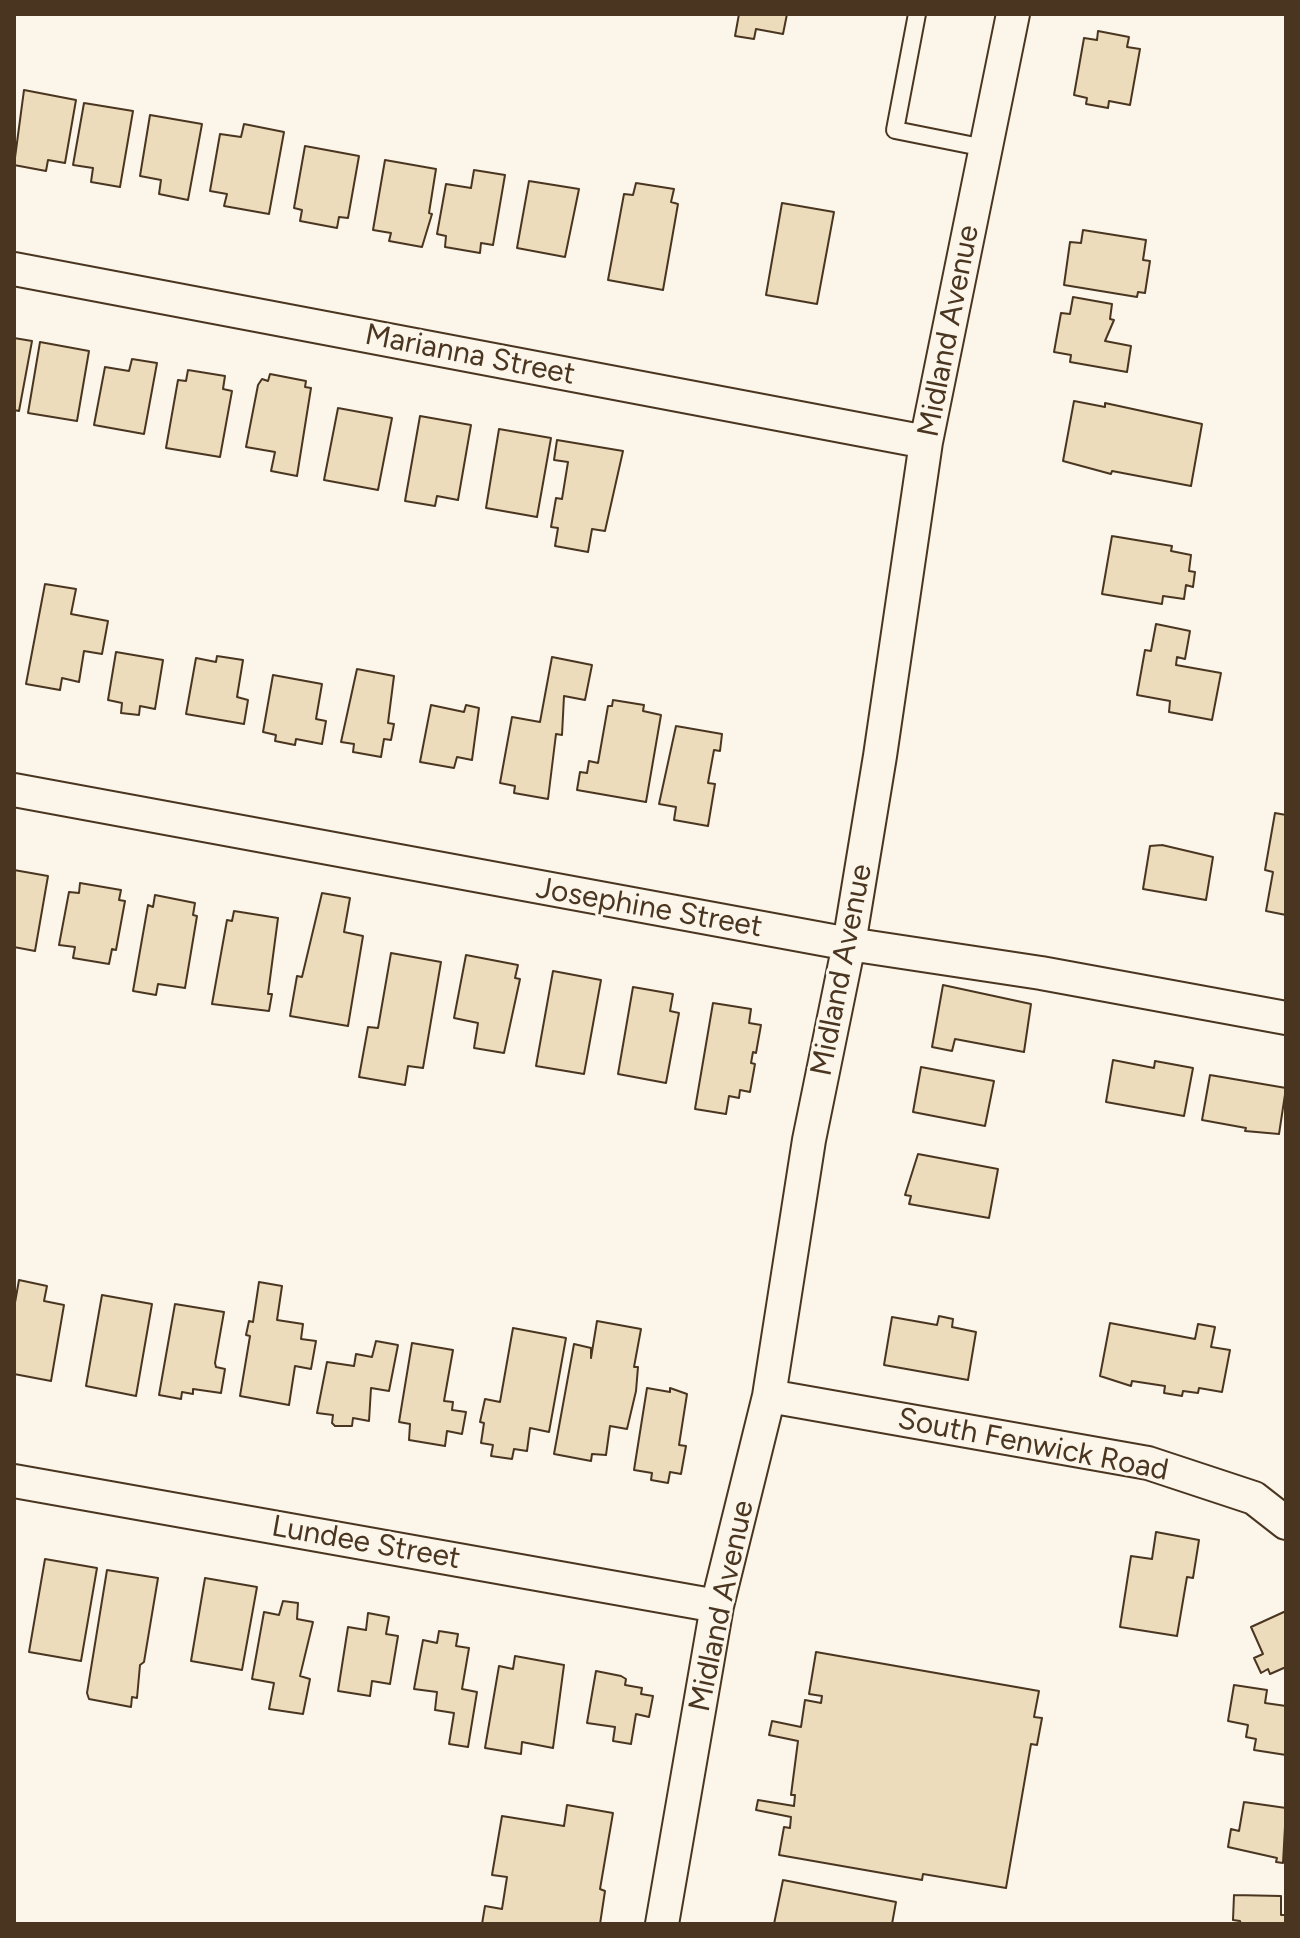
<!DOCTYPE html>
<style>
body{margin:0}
#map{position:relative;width:1300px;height:1938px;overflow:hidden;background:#fbf6e9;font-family:Figtree,sans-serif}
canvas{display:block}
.frame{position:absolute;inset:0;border:16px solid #4a3520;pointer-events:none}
</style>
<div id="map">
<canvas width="1300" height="1938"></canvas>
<div class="frame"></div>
</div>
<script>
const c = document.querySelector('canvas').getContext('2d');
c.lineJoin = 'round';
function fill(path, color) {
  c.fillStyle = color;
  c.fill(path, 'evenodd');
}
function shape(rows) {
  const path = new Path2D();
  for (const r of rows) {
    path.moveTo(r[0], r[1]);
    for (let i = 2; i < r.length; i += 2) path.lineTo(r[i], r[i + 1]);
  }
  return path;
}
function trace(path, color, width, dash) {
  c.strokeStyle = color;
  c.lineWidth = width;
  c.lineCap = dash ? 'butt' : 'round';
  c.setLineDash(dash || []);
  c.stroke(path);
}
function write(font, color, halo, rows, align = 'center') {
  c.font = font + ' Figtree,sans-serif';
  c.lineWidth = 6;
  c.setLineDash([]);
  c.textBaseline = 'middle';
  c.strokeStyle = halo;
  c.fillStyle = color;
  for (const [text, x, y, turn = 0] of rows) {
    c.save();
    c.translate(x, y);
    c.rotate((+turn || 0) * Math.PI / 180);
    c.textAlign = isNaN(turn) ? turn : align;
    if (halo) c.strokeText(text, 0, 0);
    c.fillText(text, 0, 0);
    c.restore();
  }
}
const building = shape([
 [739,14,787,14,783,34,756,29,754,39,735,36,739,14],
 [1098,31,1129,37,1127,47,1140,49,1130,105,1109,101,1108,108,1086,104,1087,98,1074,95,1084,38,1097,40,1098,31],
 [24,90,76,100,65,163,48,160,46,171,14,165,24,90],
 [84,103,133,111,120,187,91,182,93,168,73,165,84,103],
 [150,115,202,124,188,200,159,194,161,180,140,176,150,115],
 [244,124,284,132,269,214,224,206,227,194,210,191,220,134,241,137,244,124],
 [305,146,359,156,348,218,339,217,337,228,300,221,302,210,294,208,305,146],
 [385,160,436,169,429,213,432,214,422,247,389,241,391,233,373,230,385,160],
 [474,170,505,175,493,245,481,243,480,253,445,247,446,236,437,234,446,184,471,188,474,170],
 [529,181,579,189,565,257,517,248,529,181],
 [636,183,674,189,671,202,678,204,663,290,608,280,624,194,633,195,636,183],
 [782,203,834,212,817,304,766,295,782,203],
 [1083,230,1146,240,1143,260,1150,261,1145,293,1138,292,1137,297,1064,285,1070,242,1081,243,1083,230],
 [1073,297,1112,304,1110,319,1114,320,1105,341,1131,346,1127,372,1070,362,1071,355,1054,352,1061,313,1070,314,1073,297],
 [14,338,32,341,19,411,14,410,14,338],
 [40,342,89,351,77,421,28,413,40,342],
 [132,359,157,363,144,434,94,425,105,367,129,371,132,359],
 [188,370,225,376,223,389,232,391,220,457,166,448,178,380,186,381,188,370],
 [270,374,306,381,305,387,311,388,297,476,271,471,275,452,246,447,258,385,262,379,268,381,270,374],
 [1074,401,1105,407,1105,403,1202,424,1191,486,1112,471,1111,474,1063,461,1074,401],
 [338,408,392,418,378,490,324,480,338,408],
 [420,416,471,425,458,500,437,496,435,506,405,501,420,416],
 [499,429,551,438,537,517,486,508,499,429],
 [557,440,623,451,605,531,592,529,588,552,555,546,558,528,551,527,556,498,562,499,568,462,554,460,557,440],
 [1112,536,1172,546,1171,551,1191,555,1189,571,1195,572,1193,587,1186,585,1184,599,1163,596,1162,604,1102,594,1112,536],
 [45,584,76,589,71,614,108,621,102,654,84,651,79,682,62,678,60,690,26,684,45,584],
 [1156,624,1190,631,1185,659,1177,657,1176,665,1221,673,1212,720,1169,712,1170,701,1137,695,1145,650,1151,651,1156,624],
 [116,652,163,660,155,709,140,706,139,715,121,713,122,703,108,700,116,652],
 [217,656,243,660,237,697,248,700,244,724,186,714,196,658,216,662,217,656],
 [552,657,592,665,585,700,564,696,562,735,556,734,548,799,514,793,515,786,500,783,512,717,540,722,552,657],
 [357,669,394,676,388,723,394,724,391,740,384,739,381,757,353,752,354,744,341,742,357,669],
 [273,675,322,684,316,719,326,721,322,744,296,739,295,745,275,741,276,735,263,732,273,675],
 [613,700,644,705,643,711,661,715,646,802,577,790,580,772,587,773,589,761,598,763,608,706,612,706,613,700],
 [431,705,464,712,466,705,479,708,472,760,457,757,454,768,420,762,431,705],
 [676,726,722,734,720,751,714,750,708,783,715,784,708,826,674,820,676,807,659,804,676,726],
 [1275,813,1286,815,1286,915,1266,911,1273,872,1265,870,1275,813],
 [1162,845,1213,857,1206,900,1143,889,1150,846,1162,845],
 [14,870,48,876,35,951,14,947,14,870],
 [80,883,121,890,119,900,125,901,116,950,112,949,109,964,73,958,75,947,59,945,69,892,79,893,80,883],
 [322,893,350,898,344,932,363,936,348,1026,290,1016,297,976,302,977,322,893],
 [155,895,195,903,193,915,197,916,185,988,158,984,156,995,133,991,148,905,153,907,155,895],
 [234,911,278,918,268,994,272,994,269,1011,212,1004,227,920,232,921,234,911],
 [391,953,441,962,423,1068,408,1066,405,1085,359,1077,368,1027,378,1028,391,953],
 [466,955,518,965,515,978,520,979,504,1053,474,1048,478,1023,454,1018,466,955],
 [553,971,601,980,584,1074,536,1066,553,971],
 [943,985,1031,1004,1024,1052,955,1039,952,1051,932,1047,943,985],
 [633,987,673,994,670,1011,679,1013,666,1083,618,1074,633,987],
 [713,1003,751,1009,749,1023,761,1025,756,1053,753,1052,751,1063,755,1064,750,1092,740,1090,739,1098,729,1096,726,1114,695,1109,713,1003],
 [1113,1060,1154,1068,1155,1061,1193,1068,1184,1116,1106,1102,1113,1060],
 [921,1067,994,1081,985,1126,913,1112,921,1067],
 [1210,1075,1286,1088,1279,1134,1245,1131,1246,1128,1202,1120,1210,1075],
 [918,1154,998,1169,989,1218,909,1204,911,1196,905,1195,918,1154],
 [19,1280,47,1286,44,1301,64,1305,51,1381,14,1374,14,1308,19,1280],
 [259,1282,282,1286,277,1320,303,1324,301,1339,316,1341,311,1369,295,1366,289,1405,240,1396,250,1336,246,1335,249,1321,253,1322,259,1282],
 [102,1295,152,1304,136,1396,86,1386,102,1295],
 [175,1304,224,1312,215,1363,216,1367,225,1369,221,1393,193,1389,193,1394,182,1392,181,1399,159,1395,175,1304],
 [939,1316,953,1319,952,1327,976,1332,968,1380,884,1365,892,1317,937,1325,939,1316],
 [597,1321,641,1329,634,1367,638,1367,636,1391,627,1429,610,1426,606,1455,592,1454,591,1461,554,1454,574,1344,591,1348,591,1358,597,1321],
 [1110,1323,1195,1339,1198,1324,1215,1327,1211,1347,1230,1350,1222,1392,1199,1388,1198,1393,1183,1391,1182,1396,1164,1393,1165,1386,1132,1381,1131,1386,1100,1376,1110,1323],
 [513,1328,566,1338,549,1432,530,1428,527,1451,514,1449,512,1459,491,1456,493,1445,481,1443,484,1423,480,1422,485,1399,500,1402,513,1328],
 [376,1341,398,1345,389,1391,371,1388,369,1421,353,1418,352,1426,335,1426,332,1423,333,1415,317,1413,327,1362,354,1366,356,1354,372,1357,376,1341],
 [412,1343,453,1350,444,1401,453,1402,452,1410,466,1412,462,1434,447,1431,445,1446,409,1440,410,1424,399,1422,412,1343],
 [647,1388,670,1392,670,1388,687,1394,679,1445,686,1446,681,1474,670,1472,668,1483,651,1480,652,1473,634,1470,647,1388],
 [1156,1532,1199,1540,1193,1578,1187,1577,1177,1636,1120,1627,1131,1556,1152,1559,1156,1532],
 [45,1559,97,1568,81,1661,29,1652,45,1559],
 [107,1570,158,1578,144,1662,140,1665,137,1698,132,1697,131,1707,89,1699,87,1693,107,1570],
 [205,1578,257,1587,242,1670,191,1661,205,1578],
 [283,1601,298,1603,297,1619,313,1622,300,1676,310,1679,303,1714,269,1709,274,1683,252,1679,264,1612,279,1615,283,1601],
 [1286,1611,1286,1667,1270,1674,1268,1669,1261,1673,1254,1658,1263,1654,1251,1627,1286,1611],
 [368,1613,389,1617,386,1634,398,1636,390,1684,372,1681,370,1696,338,1691,348,1627,366,1630,368,1613],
 [439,1631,458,1634,456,1646,469,1648,462,1689,477,1692,468,1747,449,1744,454,1713,435,1710,437,1692,414,1689,423,1640,437,1643,439,1631],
 [816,1652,1039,1691,1034,1717,1042,1718,1037,1745,1031,1744,1006,1888,923,1874,922,1880,779,1855,784,1827,790,1828,791,1817,756,1810,758,1800,794,1806,795,1795,791,1795,798,1741,769,1735,772,1721,801,1727,805,1700,821,1703,822,1696,809,1694,816,1652],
 [515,1656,564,1665,553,1748,522,1742,521,1754,485,1748,499,1666,513,1669,515,1656],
 [596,1671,621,1676,626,1679,625,1685,642,1688,641,1694,653,1696,649,1717,636,1714,631,1744,613,1741,615,1727,587,1723,596,1671],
 [1234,1685,1267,1690,1265,1703,1286,1706,1286,1755,1254,1750,1256,1739,1246,1737,1248,1725,1228,1721,1234,1685],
 [1244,1802,1286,1808,1283,1863,1276,1862,1277,1858,1228,1847,1231,1829,1239,1831,1244,1802],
 [567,1805,613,1813,600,1889,605,1891,600,1924,482,1924,485,1906,502,1909,507,1877,492,1875,502,1816,564,1826,567,1805],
 [783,1880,896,1902,892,1924,774,1924,783,1880],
 [1234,1895,1281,1896,1281,1915,1286,1915,1286,1924,1241,1924,1240,1921,1233,1920,1234,1895]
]);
fill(building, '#ecdcbc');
trace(building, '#4a3520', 2);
const lane = shape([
 [917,14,895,130,985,148]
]);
const street = shape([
 [14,269,926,442],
 [14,790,849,944,1041,973,1286,1018],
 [769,1396,1148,1463,1254,1498,1286,1523],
 [14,1481,717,1606],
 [662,1924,717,1606,769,1396,809,1140,849,944,880,756,926,442,1013,14]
]);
trace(lane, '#4a3520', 20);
trace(street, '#4a3520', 36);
trace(lane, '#fbf6e9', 16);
trace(street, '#fbf6e9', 32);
write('30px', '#4a3520', '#fbf6e9', [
 ["Midland Avenue",949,331,-79],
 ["Marianna Street",470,355,11],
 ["Josephine Street",649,908,10],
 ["Midland Avenue",842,970,-79],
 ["South Fenwick Road",1033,1445,11],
 ["Lundee Street",366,1543,10],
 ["Midland Avenue",722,1606,-78]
]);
</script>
